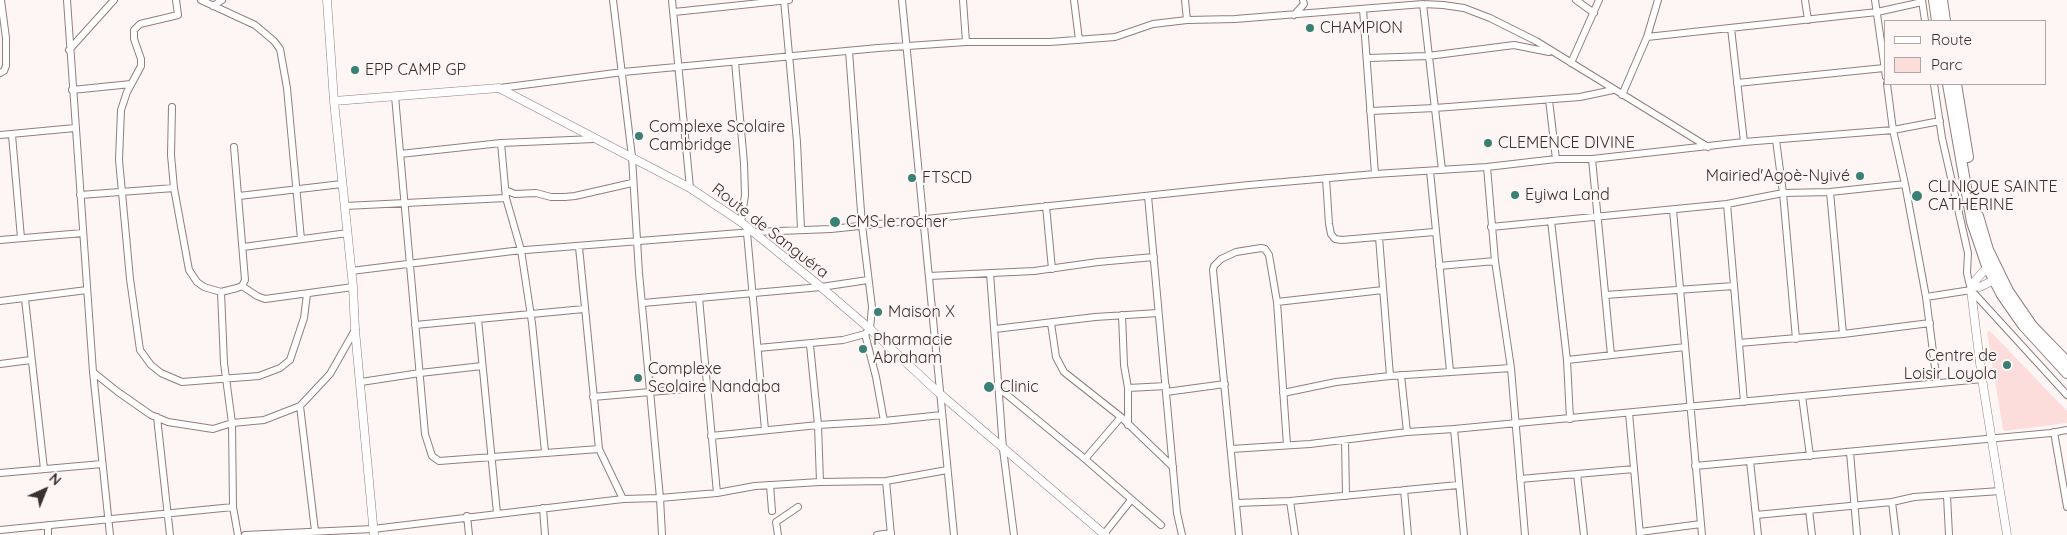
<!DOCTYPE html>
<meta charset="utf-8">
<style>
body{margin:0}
#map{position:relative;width:2067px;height:535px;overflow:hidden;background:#fef5f5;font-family:Quicksand,sans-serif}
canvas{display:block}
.legend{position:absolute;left:1884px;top:20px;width:162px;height:65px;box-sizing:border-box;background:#fef5f5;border:1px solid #afa7a7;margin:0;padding:6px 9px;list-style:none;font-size:15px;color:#393131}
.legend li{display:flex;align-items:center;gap:10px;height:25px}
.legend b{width:25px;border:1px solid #afa7a7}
.north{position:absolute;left:20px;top:465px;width:50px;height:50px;-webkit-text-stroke:4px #fef5f5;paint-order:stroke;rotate:44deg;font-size:14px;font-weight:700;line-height:20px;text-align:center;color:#393131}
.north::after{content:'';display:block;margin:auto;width:18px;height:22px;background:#393131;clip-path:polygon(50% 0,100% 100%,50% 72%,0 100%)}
</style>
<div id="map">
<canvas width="2067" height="535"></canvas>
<ul class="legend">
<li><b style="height:6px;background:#fff"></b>Route</li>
<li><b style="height:14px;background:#fcdddc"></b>Parc</li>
</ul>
<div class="north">N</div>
</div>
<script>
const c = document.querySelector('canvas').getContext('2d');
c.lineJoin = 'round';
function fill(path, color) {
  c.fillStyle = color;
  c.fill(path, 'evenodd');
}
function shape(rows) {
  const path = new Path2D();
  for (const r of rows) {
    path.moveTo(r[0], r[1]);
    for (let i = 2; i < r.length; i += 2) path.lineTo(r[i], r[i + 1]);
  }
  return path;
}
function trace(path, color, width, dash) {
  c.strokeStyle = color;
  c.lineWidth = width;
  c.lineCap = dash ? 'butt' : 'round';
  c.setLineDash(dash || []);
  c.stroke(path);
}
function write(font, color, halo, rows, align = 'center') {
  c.font = font + ' Quicksand,sans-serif';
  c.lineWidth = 4;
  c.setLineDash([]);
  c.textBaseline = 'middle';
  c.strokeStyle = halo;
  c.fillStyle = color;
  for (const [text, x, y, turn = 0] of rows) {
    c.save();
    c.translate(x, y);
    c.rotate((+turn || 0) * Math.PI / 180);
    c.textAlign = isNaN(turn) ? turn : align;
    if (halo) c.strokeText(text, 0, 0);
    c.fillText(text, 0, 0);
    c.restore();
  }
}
fill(shape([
 [1990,331,2067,411,2067,423,2005,431,2003,429,1987,332]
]), '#fcdddc');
const minor = shape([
 [67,0,93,372,118,392,151,415,168,422,213,429,232,423,264,420,300,406,330,374,355,330],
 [176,0,178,15,140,24,134,30,134,39,141,59,141,66,127,92,121,110,119,160,130,279,140,350,151,365,161,373,182,382,259,376,280,368,290,360,304,318,307,294],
 [201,0,255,25,274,41,280,49,287,88,301,239],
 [613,0,632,157,639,273,660,498,662,535],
 [672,0,690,188],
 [784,0,797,142,801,229],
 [902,0,954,535],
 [963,0,966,42],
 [1074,0,1079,40],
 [1185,0,1187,20],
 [1576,0,1594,13],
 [1805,0,1808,20],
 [1875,0,1886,77],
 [1922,0,1925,21],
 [1423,4,1442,170],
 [213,6,222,0],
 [1363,9,1375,174],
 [674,12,789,0],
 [1294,15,1304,4,1303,0],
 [1731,28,1744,142],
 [1647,37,1658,0],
 [69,50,114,0],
 [1368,58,1428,56,1514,45,1549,52],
 [735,62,744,163,745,195,741,222],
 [1571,63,1599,0],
 [0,73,4,71,6,66,6,38,1,0],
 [1737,83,1884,68],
 [1887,84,1893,130,1905,184,1926,297,1937,383],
 [1934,84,1942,138,1968,253,1967,273,1971,290,2067,395],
 [500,88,623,72,878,48,966,42,1050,42,1115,37,1153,24,1187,20,1235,19,1423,4,1443,5,1464,8,1490,18,1536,41,1708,147],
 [72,90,131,84],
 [1622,95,1647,37,1877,12,1922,2],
 [395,96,425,434,432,456,439,461,599,449],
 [1549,100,1556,159],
 [172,107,171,155,174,188,189,270,197,282,204,287,221,292,237,288,242,286,245,280,234,147],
 [1370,111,1435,108,1580,97,1613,90],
 [0,135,75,128],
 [12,135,21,238],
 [1776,140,1783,193,1796,339],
 [501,143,506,198,521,250,532,323,545,452],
 [400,154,501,143,594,139],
 [1592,159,1611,355],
 [1487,167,1495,261,1511,368,1525,535],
 [1430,171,1450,371],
 [1326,178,1329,224,1331,234,1335,239,1342,240,1434,232],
 [505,190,515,194,536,193,551,197,565,197,575,196,632,183],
 [1830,192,1843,334],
 [80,195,174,188],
 [239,196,342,184],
 [1148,196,1177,513,1182,535],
 [1727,204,1744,402],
 [345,206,506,198],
 [1046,206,1052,269],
 [1673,210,1702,535],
 [1551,221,1567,360,1570,419],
 [1491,227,1727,204,1783,193,1830,192,1905,184],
 [747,233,765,430],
 [1379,237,1390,376],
 [0,240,83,233],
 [243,247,348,233],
 [579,247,599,449,623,499],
 [1439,266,1495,261],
 [351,271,513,251,753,232,831,229,1249,185,1375,174,1487,167,1556,159,1592,159,1744,142,1893,130,1940,121],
 [990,273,1003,449,1014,535],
 [929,276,1034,271,1098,262,1154,257],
 [242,286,257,296,265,299,353,287],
 [221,292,224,363,232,423,233,507,238,535],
 [1605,295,1734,286],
 [1926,297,1971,290],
 [699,298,717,493],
 [25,299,44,469],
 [0,301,87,290],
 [1277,302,1383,290],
 [643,303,821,287,868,280],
 [1122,315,1124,365,1128,388,1128,425],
 [478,319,497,513],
 [1051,323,1056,357,1064,372,1121,417,1173,467],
 [415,325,584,309],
 [995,329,1095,317,1158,313],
 [865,334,876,377,884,421],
 [1739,343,1843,334,1930,323],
 [810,345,818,425,820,482],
 [758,348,843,340,865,334,870,329,872,307,862,225,849,51],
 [1567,360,1685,347],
 [0,364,31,360],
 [93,372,110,535],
 [1401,375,1407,432],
 [361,382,420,373,482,366],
 [1128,388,1166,386],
 [1000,389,1085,459,1161,525],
 [1166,392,1225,384],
 [1283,393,1336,382,1390,376,1511,368],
 [1802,396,1810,456],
 [593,397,707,387],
 [300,406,315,531],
 [1629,413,1640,535],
 [157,417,170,535],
 [2054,432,2067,507],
 [711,436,818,425,884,421,942,415],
 [1345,440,1346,496],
 [1231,449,1310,444,1407,432,1454,429],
 [1850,452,1857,535],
 [1085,459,1121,417],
 [1750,461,1758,535],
 [1695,466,2051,433,2067,430],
 [0,473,102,464],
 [1577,474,1584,535],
 [1520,479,1634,469],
 [886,481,891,535],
 [770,485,772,511],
 [1404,490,1408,535],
 [1947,496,1949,535],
 [1290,501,1295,535],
 [1892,502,1914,497,2000,491],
 [1237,503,1290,501,1458,485],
 [543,508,545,535],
 [1809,510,1812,535],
 [1756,515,1892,502,1896,535],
 [467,516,469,535],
 [48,525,48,535],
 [0,530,233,507],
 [1640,532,1701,524],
 [1104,534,1131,500],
 [245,535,373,529,623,499,660,498,717,493,755,486,820,482,886,481,947,470],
 [778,535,776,522,798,507],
 [877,535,891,533],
 [1239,535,1213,270,1214,266,1221,259,1236,252,1261,248,1265,249,1269,255,1277,302,1287,445],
 [1464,535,1454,429,1982,379]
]);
const tertiary = shape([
 [327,0,334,101,353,287,355,330,374,535],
 [334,101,499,88,690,188,741,222,821,287,870,329,939,393,1105,535],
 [1990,264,1975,281,1971,290,1982,379,2007,535],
 [1974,286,1980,287,1994,280]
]);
const primary = shape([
 [1934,0,1937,21],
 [1942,0,1945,21],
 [1948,84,1972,222,1987,266,2002,295,2023,325,2067,373],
 [1956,84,1968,157],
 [1978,216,1988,250,2008,291,2032,326,2067,362]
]);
trace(minor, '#917e7d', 8);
trace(tertiary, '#917e7d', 9);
trace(primary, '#917e7d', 12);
trace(minor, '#fff', 6);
trace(tertiary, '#fff', 8);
trace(primary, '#fff', 10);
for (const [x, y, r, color] of [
 [1310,28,5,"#3b8074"],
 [355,70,5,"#3b8074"],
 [639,136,5,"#3b8074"],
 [1488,143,5,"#3b8074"],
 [1860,176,5,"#3b8074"],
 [912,178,5,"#3b8074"],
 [1515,195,5,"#3b8074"],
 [1917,196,6,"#3b8074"],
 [835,222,6,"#3b8074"],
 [878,312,5,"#3b8074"],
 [863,349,5,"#3b8074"],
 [2007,365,5,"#3b8074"],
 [638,378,5,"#3b8074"],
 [989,387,6,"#3b8074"]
]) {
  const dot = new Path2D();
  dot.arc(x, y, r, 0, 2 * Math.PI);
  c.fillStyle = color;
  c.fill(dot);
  trace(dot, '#fef5f5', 2);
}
write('16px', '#393131', '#fef5f5', [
 ["CHAMPION",1320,28],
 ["EPP CAMP GP",365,70],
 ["Complexe Scolaire",649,127],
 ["Cambridge",649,145],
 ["CLEMENCE DIVINE",1498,143],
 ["Mairied'Agoè-Nyivé",1850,176,"right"],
 ["FTSCD",922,178],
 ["CLINIQUE SAINTE",1928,187],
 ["CATHERINE",1928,205],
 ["Eyiwa Land",1525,195],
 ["CMS le rocher",846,222],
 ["Maison X",888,312],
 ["Pharmacie",873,340],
 ["Abraham",873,358],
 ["Centre de",1997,356,"right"],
 ["Loisir Loyola",1997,374,"right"],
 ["Complexe",648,369],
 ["Scolaire Nandaba",648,387],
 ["Clinic",1000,387]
], 'left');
write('16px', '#393131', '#fef5f5', [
 ["Route de Sanguéra",770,231,38]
]);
</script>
